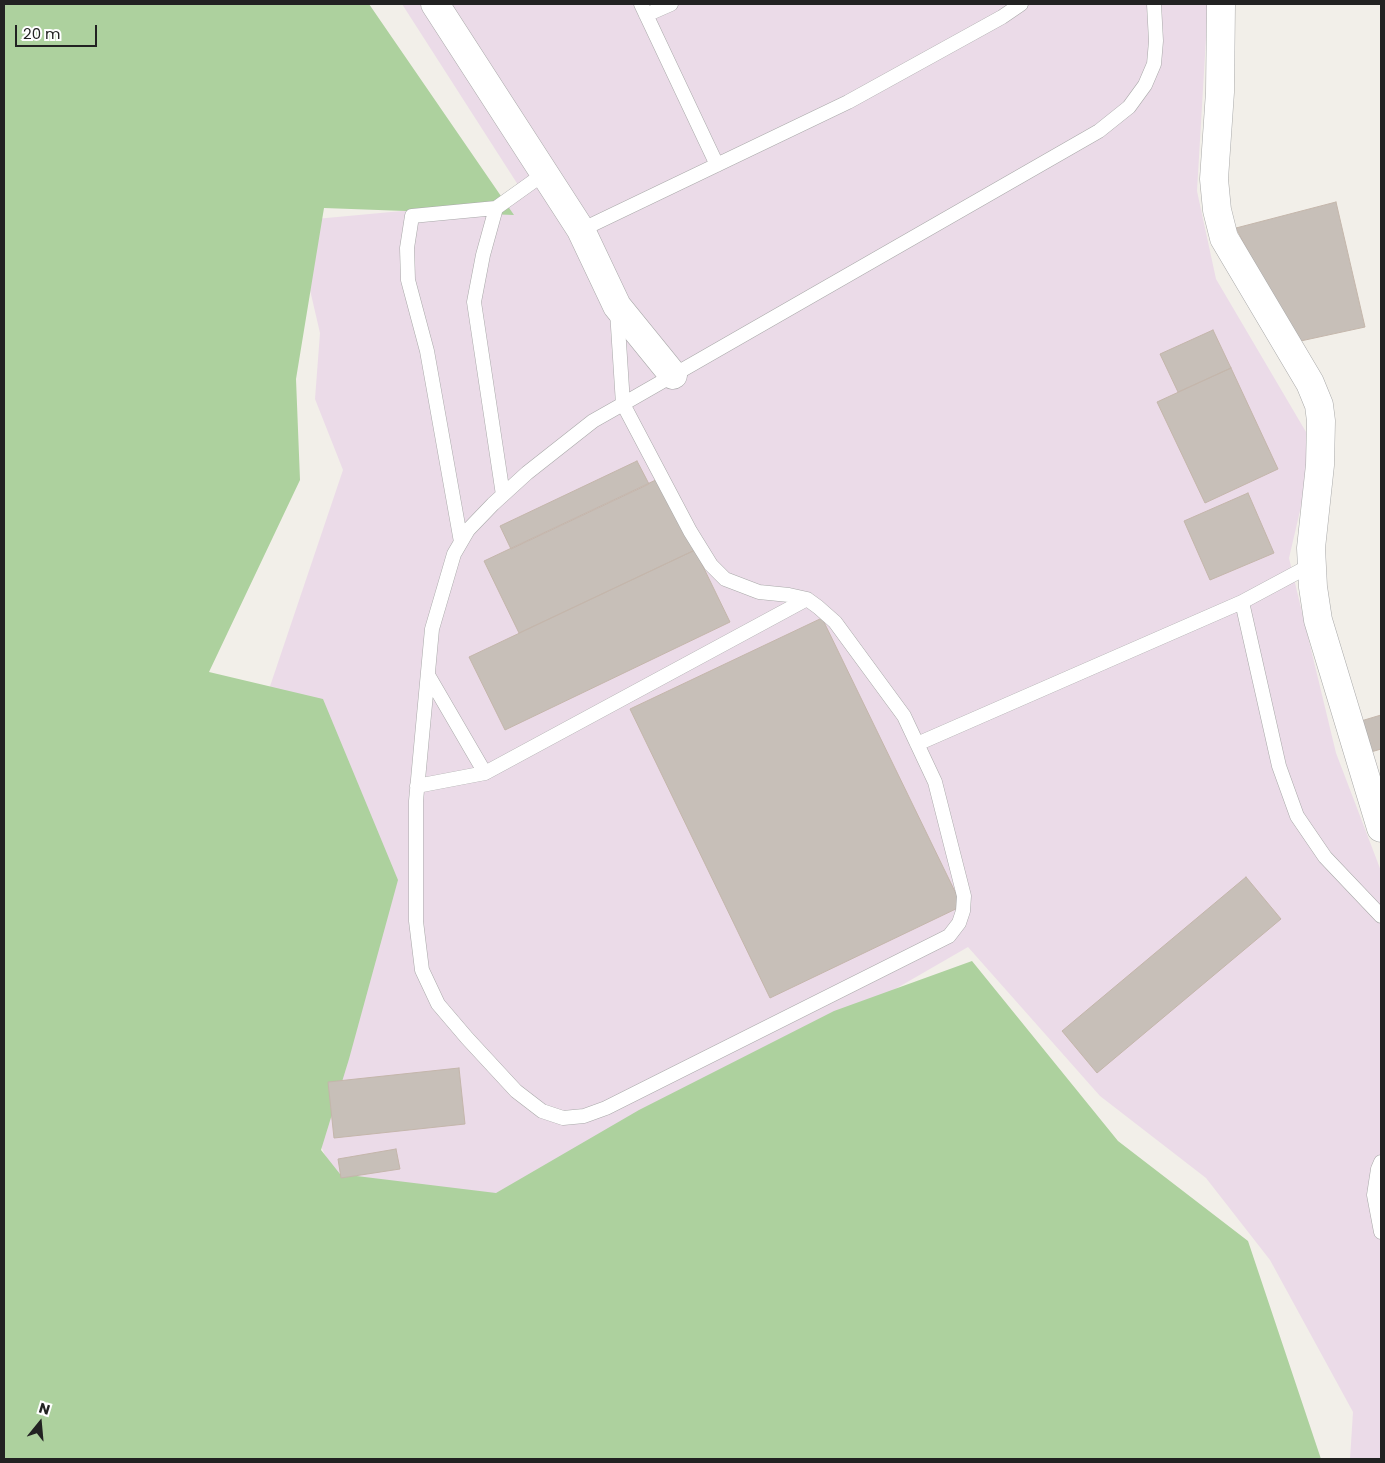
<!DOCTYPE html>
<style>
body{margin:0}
#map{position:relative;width:1385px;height:1463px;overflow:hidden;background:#f2efe9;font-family:Poppins,sans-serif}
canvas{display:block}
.frame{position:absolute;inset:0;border:5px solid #222;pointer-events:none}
.north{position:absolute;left:15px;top:1398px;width:50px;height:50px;-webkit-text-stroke:4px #fff;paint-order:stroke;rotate:17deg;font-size:14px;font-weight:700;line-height:20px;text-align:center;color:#222}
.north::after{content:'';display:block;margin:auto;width:18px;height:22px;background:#222;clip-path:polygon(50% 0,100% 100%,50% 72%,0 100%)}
.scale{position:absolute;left:15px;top:25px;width:82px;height:22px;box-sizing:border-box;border:2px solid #222;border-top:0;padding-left:6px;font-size:15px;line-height:18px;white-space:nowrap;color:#222;-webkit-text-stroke:4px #fff;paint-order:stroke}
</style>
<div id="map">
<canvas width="1385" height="1463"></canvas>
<div class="frame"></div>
<div class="north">N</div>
<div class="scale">20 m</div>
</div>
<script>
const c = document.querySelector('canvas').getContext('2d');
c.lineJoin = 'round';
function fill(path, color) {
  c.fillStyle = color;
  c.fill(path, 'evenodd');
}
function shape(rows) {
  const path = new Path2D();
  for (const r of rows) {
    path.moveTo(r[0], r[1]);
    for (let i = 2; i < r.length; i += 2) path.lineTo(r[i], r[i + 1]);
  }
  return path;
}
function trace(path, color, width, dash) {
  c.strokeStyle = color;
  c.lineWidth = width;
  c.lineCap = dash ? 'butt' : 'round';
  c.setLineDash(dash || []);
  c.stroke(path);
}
fill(shape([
 [402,4,1208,4,1197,191,1216,279,1306,432,1306,485,1289,558,1336,753,1381,871,1381,1459,1350,1459,1353,1412,1270,1260,1206,1178,1100,1096,968,947,507,1213,339,1187,313,1128,261,713,343,470,315,399,320,333,294,221,488,203,520,188]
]), '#ebdbe8');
fill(shape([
 [4,4,369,4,514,215,324,208,296,379,300,480,209,672,323,699,398,880,349,1059,321,1150,340,1174,496,1193,639,1110,834,1011,972,961,1118,1141,1248,1241,1321,1459,4,1459]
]), '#add19e');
const building = shape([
 [1336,202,1365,327,1296,342,1236,228,1336,202],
 [1213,330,1231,368,1178,392,1160,354,1213,330],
 [1231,368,1278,469,1205,503,1157,402,1231,368],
 [637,461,649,484,511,549,500,526,637,461],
 [660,478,695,550,519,633,484,561,660,478],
 [1248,493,1274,553,1210,580,1184,521,1248,493],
 [695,550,730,622,505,730,469,657,695,550],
 [822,618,962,906,770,998,630,709,822,618],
 [1381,715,1381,749,1371,752,1361,721,1381,715],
 [1246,877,1281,919,1097,1073,1062,1031,1246,877],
 [459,1068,465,1124,334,1138,328,1082,459,1068],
 [396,1149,400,1169,341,1178,338,1159,396,1149]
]);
fill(building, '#c7bfb8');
trace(building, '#c4b6ab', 1);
const service = shape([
 [641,4,717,165],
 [646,15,671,4],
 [496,208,483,255,474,302,503,495],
 [581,230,848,102,1002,17,1021,4],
 [617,311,623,404,690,531,711,565,725,579,759,592,789,595,807,599,818,607,835,622,904,716,935,782,964,896,963,911,959,923,949,936,606,1108,584,1116,563,1118,542,1111,516,1091,467,1038,438,1004,422,970,416,921,416,801,432,629,454,554,468,530,493,504,527,473,593,421,623,404,1099,131,1129,107,1145,85,1154,64,1156,41,1154,4],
 [461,542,427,351,408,280,407,248,412,216,496,208,545,173],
 [1242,602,1311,565],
 [428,675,485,773],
 [917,744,1242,602,1279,766,1297,816,1325,857,1381,916],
 [417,786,485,773,807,599],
 [1381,1162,1378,1169,1374,1195,1381,1232]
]);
const minor = shape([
 [435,4,581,230,617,306,673,375],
 [1221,4,1220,92,1214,179,1217,210,1224,238,1310,383,1319,405,1321,421,1320,465,1311,548,1313,587,1318,620,1381,828]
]);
trace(service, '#a9a9a9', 15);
trace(minor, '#a9a9a9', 29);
trace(service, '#fff', 14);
trace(minor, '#fff', 28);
</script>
